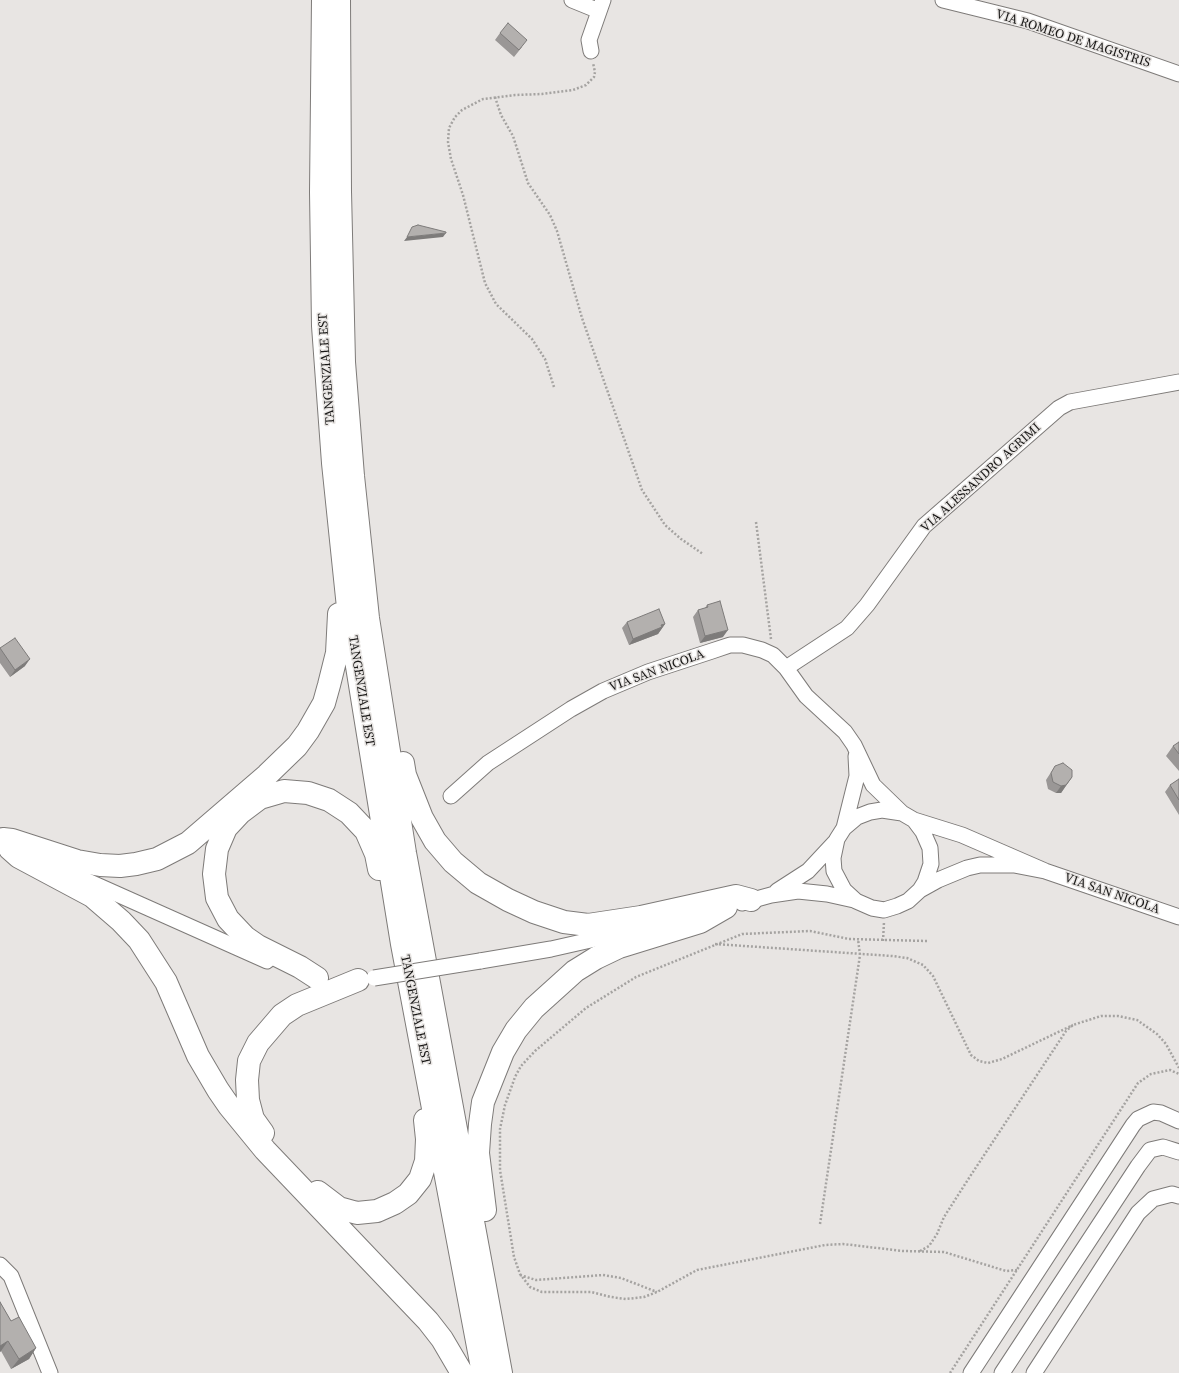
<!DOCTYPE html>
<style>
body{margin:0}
canvas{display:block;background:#e8e5e3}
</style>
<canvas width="1179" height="1373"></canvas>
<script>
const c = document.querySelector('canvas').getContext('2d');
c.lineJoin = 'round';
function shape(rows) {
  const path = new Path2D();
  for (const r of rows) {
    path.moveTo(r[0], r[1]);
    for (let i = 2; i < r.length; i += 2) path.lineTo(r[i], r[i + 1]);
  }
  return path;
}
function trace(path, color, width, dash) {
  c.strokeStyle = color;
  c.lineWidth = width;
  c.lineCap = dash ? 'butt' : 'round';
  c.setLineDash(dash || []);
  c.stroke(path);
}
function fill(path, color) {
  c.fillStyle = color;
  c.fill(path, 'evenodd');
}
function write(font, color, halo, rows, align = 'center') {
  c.font = font + ' "Source Serif 4",serif';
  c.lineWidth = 3;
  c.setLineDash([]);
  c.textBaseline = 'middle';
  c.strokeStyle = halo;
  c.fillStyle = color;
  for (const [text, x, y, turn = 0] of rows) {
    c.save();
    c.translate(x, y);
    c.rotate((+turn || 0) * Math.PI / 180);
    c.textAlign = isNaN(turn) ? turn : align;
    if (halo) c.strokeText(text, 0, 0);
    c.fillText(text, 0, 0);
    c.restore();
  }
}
const minor = shape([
 [572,0,599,11],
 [943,0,1028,21,1179,74],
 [591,51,589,40,603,0],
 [786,668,847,628,867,605,924,526,1059,408,1070,402,1179,382],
 [451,796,488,763,571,709,603,691,648,672,712,651,730,645,743,645,762,650,773,655,786,668,806,696,845,732,854,745,873,785,902,813],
 [914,820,962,835,1045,871,1179,917],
 [844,828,857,776,856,756],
 [63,870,267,961],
 [920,890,925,882,931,864,930,848,923,832,914,820,902,813,882,810,870,812,857,817,844,828,837,839,833,858,834,871,844,890,856,901,872,908,884,910,897,906,908,901,920,890,938,880,967,868,980,865,1014,865,1045,871],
 [777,891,808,871,836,841],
 [742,903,771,895,798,891,827,894,854,900],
 [480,961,551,949,657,925],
 [0,1265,11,1276,50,1373],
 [971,1373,1133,1125,1138,1119,1153,1112,1161,1113,1179,1121],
 [1002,1373,1138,1166,1150,1150,1163,1147,1179,1152],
 [1034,1373,1138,1213,1153,1199,1172,1194,1179,1196]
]);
const highway = shape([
 [323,0,321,192,323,326,333,463,349,617,402,944,483,1373],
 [339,0,340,191,344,362,353,476,368,618,405,853,501,1373],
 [403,763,405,775,422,818,435,841,453,862,478,883,508,900,534,912,564,922,588,925,641,917,736,896,751,900],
 [3,839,12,840,77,861,100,865,120,866,136,864,157,859,188,843,267,775,297,746,308,731,324,703,329,685,337,653,339,614],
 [10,849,19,857,92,896,121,921,139,940,166,982,198,1056,218,1090,229,1106,265,1150,428,1321,442,1339,462,1373],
 [317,978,300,967,258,946,245,937,228,919,217,898,214,874,217,849,226,828,240,813,260,798,284,791,308,793,329,800,349,813,366,831,376,854,379,869],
 [263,1133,253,1119,248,1100,247,1080,249,1061,258,1043,282,1015,297,1005,358,980],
 [318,1192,339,1208,357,1213,377,1211,395,1203,408,1194,420,1179,426,1161,427,1139,425,1120],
 [485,1210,478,1153,480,1124,483,1102,503,1052,516,1030,534,1008,575,971,596,958,619,947,700,922,726,907]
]);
trace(minor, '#7e7b79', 17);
trace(highway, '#7e7b79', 24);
trace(shape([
 [495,97,501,115,513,136,528,183,550,215,557,231,582,318,642,490,665,525,681,539,703,554],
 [554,387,545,359,532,339,496,304,485,283,463,195,451,159,448,142,449,128,455,117,462,110,483,99,515,95,542,94,573,90,586,85,594,77,595,72,593,63],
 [756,522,771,639],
 [883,941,884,922],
 [927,941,849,939,810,931,742,934,636,977,586,1008,535,1051,521,1066,515,1077,505,1105,500,1129,500,1170,514,1257,520,1274,530,1287,542,1292,591,1292,611,1297,626,1299,644,1297,657,1292,697,1270,825,1245,843,1244,903,1251,944,1252,1006,1271,1017,1270],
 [715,944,892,956,907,958,923,965,933,976,971,1055,979,1061,988,1063,1002,1059,1073,1025],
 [820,1224,860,955,858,939],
 [920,1251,929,1246,937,1234,944,1217,969,1178,1066,1031,1073,1025,1101,1016,1118,1016,1137,1020,1157,1034,1166,1044,1179,1068],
 [520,1275,536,1280,603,1275,621,1278,657,1292],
 [950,1373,1138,1083,1151,1074,1170,1070,1179,1074]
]), '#a5a3a1', 2.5, [2, 2]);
trace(minor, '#fff', 15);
trace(highway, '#fff', 22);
const minorBridge = shape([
 [374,978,480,961]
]);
trace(minorBridge, '#7e7b79', 17, []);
trace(minorBridge, '#fff', 15);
fill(shape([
 [500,33,522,47,514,57,495,40],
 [707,605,723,637,700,643,693,617,698,610,705,608],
 [627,622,665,624,658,634,629,645,622,628],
 [0,648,25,666,10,677,0,663],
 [1179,742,1179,771,1166,756,1173,746],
 [1055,766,1072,777,1061,793,1056,793,1048,789,1046,780],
 [1179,779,1179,815,1165,792,1170,785],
 [0,1302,11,1321,36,1348,29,1359,11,1369,1,1351,0,1352]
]), '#9a9796');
fill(shape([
 [446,233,443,237,404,241,407,237],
 [665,624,658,634,629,645,633,639],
 [728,630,723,637,700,643,705,636],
 [30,659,25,666,10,677,15,670],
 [1072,777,1061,793,1056,793,1061,786],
 [8,1341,1,1351,0,1352,0,1346],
 [36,1348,29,1359,11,1369,19,1359]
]), '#7d7b7a');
const building = shape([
 [508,23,527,40,519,50,500,33,508,23],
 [418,225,446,232,446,233,407,237,412,227,418,225],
 [720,601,728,630,705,636,698,610,708,607,707,605,720,601],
 [659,609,665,624,661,625,662,627,633,639,627,622,659,609],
 [15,638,30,659,15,670,0,648,15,638],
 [1179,742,1179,754,1173,746,1179,742],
 [1063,763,1072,770,1072,777,1066,785,1061,786,1053,782,1051,773,1055,766,1063,763],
 [1179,779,1179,800,1170,785,1179,779],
 [0,1302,11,1321,19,1317,36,1348,19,1359,8,1341,0,1346,0,1302]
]);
fill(building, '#b3b0ae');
trace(building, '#7d7b7a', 1);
write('13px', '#1a1918', '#e8e5e3', [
 ["VIA ROMEO DE MAGISTRIS",1073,39,18],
 ["TANGENZIALE EST",327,369,-94],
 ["VIA ALESSANDRO AGRIMI",981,478,-42],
 ["VIA SAN NICOLA",657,671,-20],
 ["TANGENZIALE EST",361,691,81],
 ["VIA SAN NICOLA",1112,894,19],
 ["TANGENZIALE EST",415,1010,79]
]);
</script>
